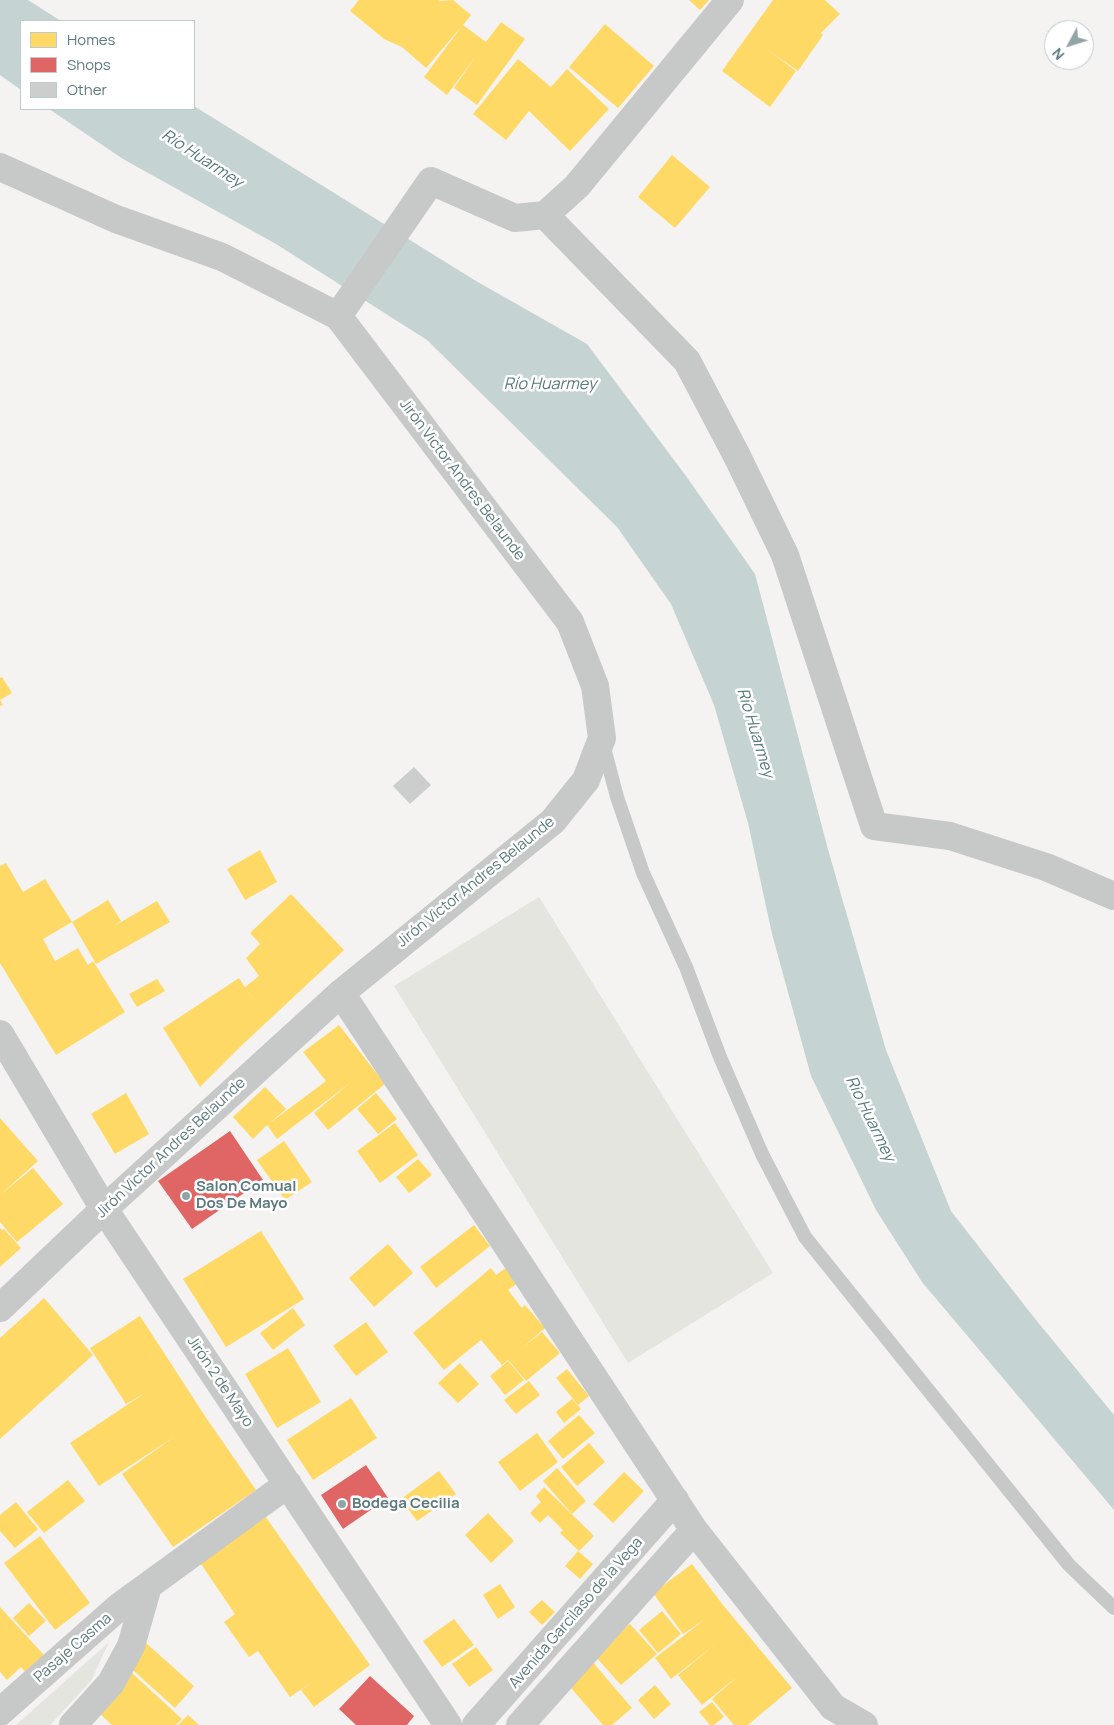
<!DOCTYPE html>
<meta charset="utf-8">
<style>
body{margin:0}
#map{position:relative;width:1114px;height:1725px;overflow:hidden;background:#f4f3f1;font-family:Manrope,sans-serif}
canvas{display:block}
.legend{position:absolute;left:20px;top:20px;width:175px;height:90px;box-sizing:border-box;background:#fff;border:1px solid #becacb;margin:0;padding:6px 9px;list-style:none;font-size:15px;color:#5c7a7e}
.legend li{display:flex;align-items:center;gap:10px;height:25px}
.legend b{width:25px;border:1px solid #becacb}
.north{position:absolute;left:1044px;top:20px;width:50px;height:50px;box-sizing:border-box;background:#fff;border:1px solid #becacb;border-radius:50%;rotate:230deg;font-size:14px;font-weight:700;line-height:20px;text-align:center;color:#5c7a7e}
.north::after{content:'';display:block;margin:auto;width:18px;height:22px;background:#91a4a6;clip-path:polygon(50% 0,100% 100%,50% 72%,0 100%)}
</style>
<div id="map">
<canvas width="1114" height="1725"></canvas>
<ul class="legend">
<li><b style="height:14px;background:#ffd966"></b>Homes</li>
<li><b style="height:14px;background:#e06666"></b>Shops</li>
<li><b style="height:14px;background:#cbcecd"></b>Other</li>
</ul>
<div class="north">N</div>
</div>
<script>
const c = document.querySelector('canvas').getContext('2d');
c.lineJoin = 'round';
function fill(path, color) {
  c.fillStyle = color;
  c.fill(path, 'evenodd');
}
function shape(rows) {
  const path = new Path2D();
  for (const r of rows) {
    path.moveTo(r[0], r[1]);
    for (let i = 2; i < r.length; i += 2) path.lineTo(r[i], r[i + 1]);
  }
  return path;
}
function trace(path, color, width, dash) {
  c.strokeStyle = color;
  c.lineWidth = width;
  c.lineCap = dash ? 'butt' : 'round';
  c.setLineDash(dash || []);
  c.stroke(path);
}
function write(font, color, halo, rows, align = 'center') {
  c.font = font + ' Manrope,sans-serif';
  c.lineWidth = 5;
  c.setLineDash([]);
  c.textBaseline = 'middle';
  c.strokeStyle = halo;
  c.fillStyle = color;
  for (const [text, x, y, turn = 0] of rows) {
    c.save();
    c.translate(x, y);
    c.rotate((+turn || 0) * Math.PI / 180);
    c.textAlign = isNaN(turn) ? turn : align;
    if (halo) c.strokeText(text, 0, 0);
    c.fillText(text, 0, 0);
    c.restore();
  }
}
fill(shape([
 [539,897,773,1273,628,1363,394,986],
 [109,1642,91,1681,50,1725,16,1725]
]), '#e4e5de');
fill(shape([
 [0,0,28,0,61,21,21,21,21,90,0,75],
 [194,106,476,281,587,344,686,476,755,574,829,853,886,1050,951,1211,1032,1315,1114,1415,1114,1510,922,1282,876,1210,811,1076,772,934,748,823,714,705,671,604,617,527,427,340,276,244,123,159,49,109,194,109]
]), '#c5d4d2');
fill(shape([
 [359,0,439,0,440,1,453,0,471,15,463,25,486,42,501,22,525,39,477,105,454,88,475,57,447,95,424,77,462,26,426,68,402,47,384,39,350,11],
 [689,0,709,0,700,10],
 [773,0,825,0,840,14,821,33,823,35,798,71,768,50,796,71,770,107,722,71],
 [605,24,654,66,618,108,569,67],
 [518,59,551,87,567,69,609,109,570,151,529,111,506,140,473,114],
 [672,155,710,187,675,228,638,197],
 [2,677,12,693,0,700,3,705,0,706,0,678],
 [260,850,277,882,245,900,227,869],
 [6,863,23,892,45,879,72,922,43,939,55,961,78,948,88,965,93,961,125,1012,56,1055,0,963,0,866],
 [291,894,344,950,240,1047,200,1087,163,1028,239,978,255,1003,245,987,259,976,246,958,260,944,250,933],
 [108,900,121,921,114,926,157,901,170,922,96,964,72,922],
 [157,979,165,991,137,1007,129,994],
 [339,1025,385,1084,328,1130,314,1113,351,1082,277,1139,267,1125,253,1139,233,1117,265,1087,286,1109,270,1123,326,1081,303,1052],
 [126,1093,149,1134,115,1154,91,1114],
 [376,1093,397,1119,378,1134,357,1109],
 [0,1118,38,1161,0,1195],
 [395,1123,418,1155,380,1183,357,1151],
 [284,1141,312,1182,285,1200,257,1160],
 [418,1159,432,1175,409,1193,396,1177],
 [33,1168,63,1204,17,1242,0,1222,0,1195],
 [474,1225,490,1246,436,1288,420,1267],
 [0,1228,2,1230,4,1229,21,1248,0,1267],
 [261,1231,304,1299,226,1347,183,1279],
 [388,1244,413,1273,374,1307,349,1278],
 [507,1267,519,1282,508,1290,522,1308,525,1305,545,1328,522,1348,542,1332,560,1353,526,1381,508,1360,502,1365,481,1340,444,1370,413,1333,491,1268,496,1275],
 [44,1298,93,1355,0,1439,0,1338],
 [293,1308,305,1325,273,1350,260,1333],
 [140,1316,205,1416,256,1490,173,1547,122,1474,174,1437,99,1486,70,1443,145,1393,126,1404,90,1348],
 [366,1322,388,1352,356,1376,333,1346],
 [288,1348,321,1402,277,1428,245,1374],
 [508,1361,524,1380,505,1395,490,1376],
 [460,1363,479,1384,458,1403,438,1383],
 [567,1369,589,1396,578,1405,556,1378],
 [529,1381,540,1395,516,1414,504,1400],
 [351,1398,377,1438,313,1480,287,1440],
 [572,1399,581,1409,564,1423,556,1412],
 [579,1415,595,1433,563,1459,548,1441],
 [537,1433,558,1462,520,1491,498,1462],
 [589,1443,605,1462,577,1486,561,1467],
 [557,1468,586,1501,572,1514,543,1481],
 [439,1471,456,1494,417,1521,401,1499],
 [624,1472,644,1491,613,1523,593,1504],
 [68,1480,85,1501,44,1533,27,1512],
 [544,1487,594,1536,579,1551,560,1533,563,1530,548,1515,540,1523,530,1513,541,1502,536,1496],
 [16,1502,38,1529,15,1548,0,1531,0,1515],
 [488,1513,514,1541,491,1563,465,1535],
 [265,1516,370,1665,314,1707,301,1690,315,1680,290,1697,258,1651,249,1657,224,1622,235,1614,199,1561],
 [40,1536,90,1603,55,1630,4,1563],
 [578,1551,593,1564,580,1579,565,1566],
 [692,1564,723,1605,792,1688,748,1725,734,1725,712,1699,738,1676,702,1705,678,1675,716,1644,671,1679,655,1658,704,1620,683,1634,653,1593],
 [500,1584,515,1607,498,1619,483,1595],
 [542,1600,555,1612,542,1625,529,1612],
 [29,1603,46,1621,29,1636,13,1618],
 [0,1607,44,1655,25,1672,21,1667,7,1680,0,1672],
 [662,1611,681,1634,658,1653,639,1630],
 [454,1619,474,1645,442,1667,423,1641],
 [630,1624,657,1654,621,1685,594,1655],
 [145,1642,194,1686,175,1708,125,1663],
 [476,1647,493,1670,469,1687,452,1664],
 [590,1659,632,1708,612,1725,603,1725,565,1681],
 [132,1673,182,1719,176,1725,112,1725,97,1711],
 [655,1685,671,1704,654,1719,638,1700],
 [712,1702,724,1717,714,1725,710,1725,699,1712],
 [188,1715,199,1725,178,1725]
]), '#ffd966');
fill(shape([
 [230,1131,263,1180,192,1229,158,1181],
 [366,1465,388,1498,343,1529,321,1495],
 [370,1676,414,1716,407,1725,356,1725,339,1709]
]), '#e06666');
fill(shape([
 [414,767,431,785,410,804,393,786]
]), '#cbcecd');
trace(shape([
 [603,744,617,797,643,873,686,967,720,1057,762,1154,805,1237,1069,1565,1114,1608]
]), '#c7c9c9', 14);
trace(shape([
 [0,167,116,219,222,257,338,316,570,622,595,686,602,738,586,780,553,821,341,993,104,1209,0,1308],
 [338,316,431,181,515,218,545,215,577,186,730,0],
 [341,993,694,1530,833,1707,864,1725],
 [0,1034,104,1209,448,1725],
 [0,1712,120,1606,288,1484],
 [73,1725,111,1683,131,1646,148,1586],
 [476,1725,675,1500],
 [520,1725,694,1530]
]), '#c7c9c9', 28);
trace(shape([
 [545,215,687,361,737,456,785,555,874,826,950,836,1046,867,1114,896]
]), '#c7c9c9', 28);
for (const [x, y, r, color] of [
 [186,1196,5,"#91a4a6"],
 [342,1504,5,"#91a4a6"]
]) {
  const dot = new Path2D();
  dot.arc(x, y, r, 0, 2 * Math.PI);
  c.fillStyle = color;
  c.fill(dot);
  trace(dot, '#fff', 2);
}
write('15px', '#5c7a7e', '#fff', [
 ["Jirón Victor Andres Belaunde",462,480,53],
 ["Jirón Victor Andres Belaunde",476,882,-39],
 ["Jirón Victor Andres Belaunde",171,1148,-43],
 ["Jirón 2 de Mayo",220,1382,56],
 ["Avenida Garcilaso de la Vega",576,1613,-49],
 ["Pasaje Casma",73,1648,-41]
]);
write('bold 15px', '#5c7a7e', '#fff', [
 ["Salon Comual",196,1187],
 ["Dos De Mayo",196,1204],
 ["Bodega Cecilia",352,1504]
], 'left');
write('italic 16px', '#577b78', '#fff', [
 ["Río Huarmey",202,159,33],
 ["Río Huarmey",550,385],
 ["Río Huarmey",755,733,73],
 ["Río Huarmey",870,1119,64]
]);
</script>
